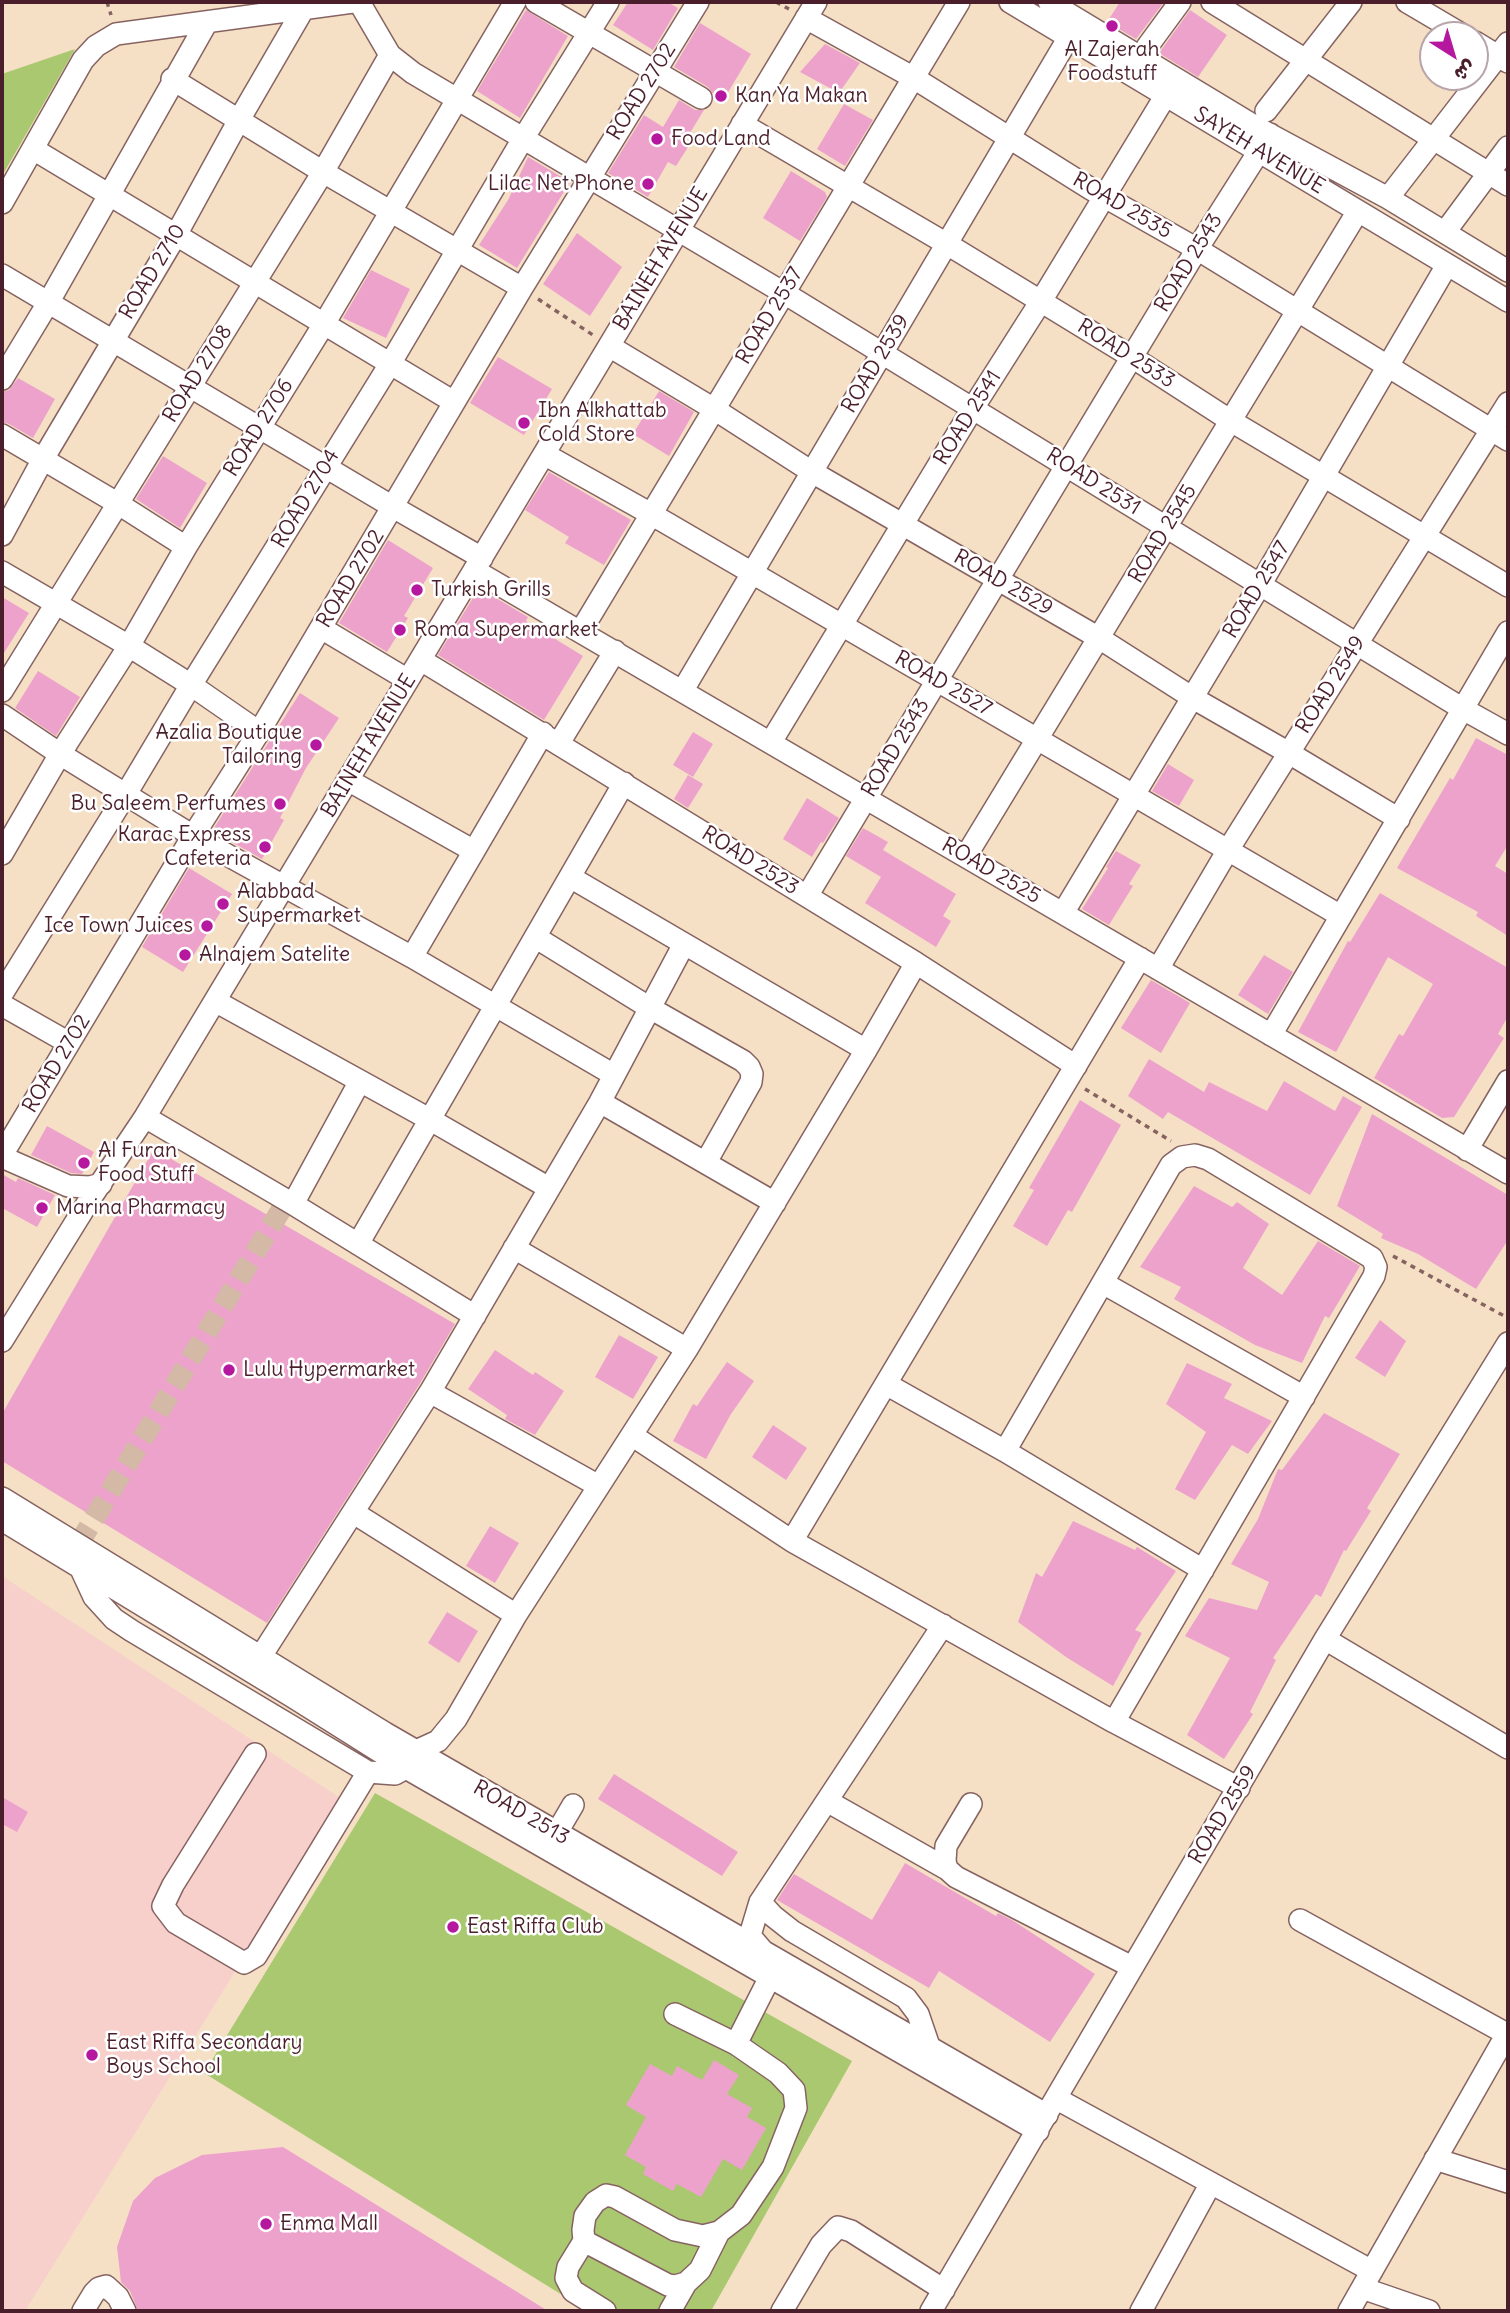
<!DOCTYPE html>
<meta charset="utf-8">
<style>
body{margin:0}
#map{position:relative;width:1510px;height:2313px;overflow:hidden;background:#f5e0c5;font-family:Delius,"Playpen Sans Arabic",sans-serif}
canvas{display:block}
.frame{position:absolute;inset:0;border:4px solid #4a1f2b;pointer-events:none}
.north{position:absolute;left:1419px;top:21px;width:70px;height:70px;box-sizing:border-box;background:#fff;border:2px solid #b7a5aa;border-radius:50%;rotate:143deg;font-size:19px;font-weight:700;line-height:28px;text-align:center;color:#4a1f2b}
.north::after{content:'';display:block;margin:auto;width:24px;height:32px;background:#b5179e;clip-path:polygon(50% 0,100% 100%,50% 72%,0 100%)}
</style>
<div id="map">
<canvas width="1510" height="2313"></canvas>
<div class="frame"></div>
<div class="north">ش</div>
</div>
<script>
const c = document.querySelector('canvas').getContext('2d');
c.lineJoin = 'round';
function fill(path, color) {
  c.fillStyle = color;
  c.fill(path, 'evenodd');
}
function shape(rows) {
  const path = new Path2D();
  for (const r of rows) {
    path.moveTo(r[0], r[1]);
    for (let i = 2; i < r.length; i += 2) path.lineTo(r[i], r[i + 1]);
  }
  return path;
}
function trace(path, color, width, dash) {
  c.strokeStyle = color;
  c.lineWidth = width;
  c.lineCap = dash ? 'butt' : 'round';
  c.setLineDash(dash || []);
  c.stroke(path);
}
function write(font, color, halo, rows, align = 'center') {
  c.font = font + ' Delius,sans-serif';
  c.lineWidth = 5;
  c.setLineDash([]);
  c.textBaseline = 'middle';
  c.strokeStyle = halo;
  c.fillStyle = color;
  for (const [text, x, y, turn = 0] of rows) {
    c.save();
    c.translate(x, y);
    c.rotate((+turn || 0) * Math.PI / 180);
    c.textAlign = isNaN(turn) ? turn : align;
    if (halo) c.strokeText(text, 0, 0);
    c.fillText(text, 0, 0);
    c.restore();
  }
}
fill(shape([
 [2,1576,342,1799,25,2311,2,2311]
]), '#f7d0cc');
fill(shape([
 [75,49,2,176,2,74],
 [375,1793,852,2061,711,2311,588,2311,204,2073]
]), '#aac870');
fill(shape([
 [628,2,667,2,678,8,653,50,613,25],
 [1120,2,1164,2,1136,39,1107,22],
 [526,10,568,36,520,118,477,91],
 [1190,10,1227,35,1198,77,1159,53],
 [700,23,751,54,724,99,715,93,714,95,708,87,674,67],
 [825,44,860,63,839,93,800,72],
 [679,100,695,110,704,110,685,141,690,144,676,166,668,162,648,197,608,173,644,115,663,127],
 [844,104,873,120,845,166,817,149],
 [528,157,570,182,517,268,479,245,508,200],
 [791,171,825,192,827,197,800,241,763,218],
 [577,233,622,267,590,316,543,284],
 [371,270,410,289,386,338,343,318],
 [498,357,552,389,524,435,470,403],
 [18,378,55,399,33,438,9,424,2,422,2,392,9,390],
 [659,391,694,412,669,456,633,434],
 [163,456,207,483,180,528,136,499],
 [549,472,631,520,604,565,565,543,569,537,525,510],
 [388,540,433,568,404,616,408,618,387,652,339,623],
 [479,588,528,617,526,621,583,656,544,720,438,655],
 [2,597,29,613,2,656],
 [38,671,80,697,56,736,15,708],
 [300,693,339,718,306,768,280,818,284,820,262,859,212,831],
 [693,732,713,744,693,777,673,765],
 [1476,738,1508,755,1508,845,1495,866,1508,874,1508,936,1476,916,1478,912,1397,868,1450,778,1453,780],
 [1168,764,1194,780,1179,806,1152,791],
 [688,775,703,784,688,808,674,799],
 [807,798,839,818,823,843,821,842,812,857,783,839],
 [863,828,888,842,883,850,956,894,943,916,951,921,936,947,865,903,881,877,846,856],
 [1116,851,1141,865,1129,884,1133,886,1109,925,1082,909,1108,868,1106,867],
 [189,868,232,894,183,972,142,947],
 [1380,893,1508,968,1508,1016,1498,1034,1504,1038,1454,1117,1442,1118,1374,1078,1399,1034,1403,1036,1433,984,1388,957,1336,1052,1298,1032,1348,941,1350,942],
 [1264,955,1293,972,1268,1014,1238,995],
 [1151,980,1190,1003,1161,1053,1121,1028],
 [1149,1059,1204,1092,1209,1082,1267,1111,1284,1081,1335,1111,1343,1096,1362,1107,1310,1195,1168,1112,1163,1119,1128,1096],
 [1080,1100,1121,1125,1072,1212,1068,1210,1047,1246,1013,1226,1034,1190,1029,1188],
 [1372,1114,1508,1195,1508,1240,1476,1289,1418,1254,1381,1238,1383,1234,1337,1206],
 [47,1126,94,1152,82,1174,71,1173,31,1155],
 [154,1149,455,1324,419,1385,267,1623,2,1461,2,1414],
 [2,1174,16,1182,18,1178,55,1195,37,1227,2,1208],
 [1194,1186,1232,1207,1237,1202,1269,1224,1243,1268,1282,1295,1318,1241,1360,1266,1329,1318,1325,1316,1302,1363,1255,1345,1174,1299,1181,1287,1140,1267],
 [1380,1320,1406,1341,1385,1377,1355,1358],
 [619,1335,658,1357,633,1399,595,1377],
 [495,1350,533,1375,535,1372,564,1391,535,1435,505,1419,507,1415,468,1389],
 [727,1362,754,1381,731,1414,706,1459,673,1441,693,1404,697,1406],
 [1187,1363,1232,1384,1224,1398,1272,1421,1248,1454,1232,1445,1195,1500,1175,1489,1206,1432,1166,1404],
 [1324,1413,1400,1454,1367,1508,1371,1511,1346,1551,1344,1550,1321,1597,1316,1594,1273,1658,1276,1660,1250,1712,1253,1714,1224,1759,1187,1735,1230,1658,1185,1636,1209,1598,1257,1610,1269,1582,1231,1564,1258,1519,1278,1469,1282,1470],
 [773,1425,807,1448,786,1480,752,1457],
 [1073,1521,1135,1550,1137,1547,1176,1571,1135,1630,1142,1633,1113,1686,1066,1657,1018,1622,1036,1573,1042,1577],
 [490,1526,519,1543,495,1583,466,1566],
 [447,1612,478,1631,459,1663,428,1643],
 [614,1774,738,1852,722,1876,598,1799],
 [2,1797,28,1812,17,1832,2,1824],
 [905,1863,996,1916,998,1913,1012,1920,1095,1974,1050,2042,939,1971,929,1988,777,1900,794,1874,872,1920],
 [714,2060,739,2075,727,2094,752,2108,747,2117,766,2128,742,2170,723,2159,701,2197,677,2184,673,2191,643,2174,646,2167,625,2155,646,2117,626,2105,650,2064,672,2076,677,2066,702,2080],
 [283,2147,548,2311,138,2311,130,2291,121,2282,117,2247,133,2201,155,2178,202,2155]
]), '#eda2cc');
trace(shape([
 [78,1545,287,1200]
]), '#d3b9a6', 21, [21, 10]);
const minor = shape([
 [359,2,390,55,413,73,784,293,1463,709,1508,734],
 [536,2,701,98],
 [1010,2,1508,301],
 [1049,2,1256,127,1388,198,1508,271],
 [1212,2,1508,185],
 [1407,2,1463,35],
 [806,18,914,78,1091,189,1197,249,1508,440],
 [1475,42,1508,62],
 [1147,47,1180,2],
 [172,79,323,172,522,288],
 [1266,111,1351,2],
 [742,124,947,244,1132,357,1231,421,1508,586],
 [33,149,454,402],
 [1388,198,1508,43],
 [2,203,83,60,96,46,116,34,353,2],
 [1445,232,1508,147],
 [2,275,393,507,482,558],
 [609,346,714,409,812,472,1099,638,1193,698,1289,753,1399,819],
 [2,379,48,303,207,22],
 [2,435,117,503,186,547],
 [544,454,651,514,1341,916],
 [2,535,43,459,176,235,239,120,304,8],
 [474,570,1508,1173],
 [2,572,129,646,191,685,259,732],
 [321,628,408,680],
 [581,631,959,2],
 [421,660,916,963,1076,1066],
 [683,690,1069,37],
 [2,691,323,172,390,55],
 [2,715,60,754,193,836,412,957,614,1075],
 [771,742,973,408,1041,301,1166,95],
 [559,743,615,651],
 [348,780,474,851],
 [2,854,60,754,129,646,186,547,324,324,515,2],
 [966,856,1358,211],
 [570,877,866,1050],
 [807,896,1197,249,1270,134],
 [1063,913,1260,585,1447,265],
 [535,937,650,1008,743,1061,749,1067,752,1074,751,1082,706,1162],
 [412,957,543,733],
 [1158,969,1228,850,1508,403],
 [2,994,126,794,191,685,390,364,524,137,608,2],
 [215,1001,429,1119,549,1188],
 [2,1005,69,1043],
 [1271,1035,1508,632],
 [600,1102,775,1203],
 [145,1117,293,1204,475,1316],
 [1467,1150,1508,1081],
 [2,1155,193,836,259,732,522,288,698,2],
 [2,1157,68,1186,90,1187,101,1184],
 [293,1204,360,1081],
 [358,1244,624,783],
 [514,1248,687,1349],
 [1103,1283,1304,1397],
 [2,1341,90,1199,145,1117,816,2],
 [886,1384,1005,1451,1203,1570],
 [430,1392,597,1485],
 [633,1436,792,1541,1114,1722,1239,1788],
 [1005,1451,1171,1165,1182,1157,1195,1155,1208,1159,1372,1258,1376,1267,1374,1276,1114,1722],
 [2,1498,385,1733,1047,2115],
 [354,1513,516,1615],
 [2,1520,293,1697,406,1768,1038,2131],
 [792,1541,1140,958],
 [81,1569,94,1597,114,1619,132,1631,368,1772,395,1774,406,1768],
 [1325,1639,1508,1748],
 [254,1667,430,1392,600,1102,684,944],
 [416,1751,438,1741,456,1719,516,1615,687,1349,866,1050,916,963],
 [255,1754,173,1885,163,1906,176,1923,244,1963,256,1956,368,1772],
 [827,1801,947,1869],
 [971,1804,946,1846,945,1861,947,1869,956,1877,1132,1967],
 [556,1834,573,1805],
 [760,1902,773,1916,792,1931,906,1998,918,2014,930,2049],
 [1300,1920,1507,2034],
 [763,1951,751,1937,751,1932,760,1902,943,1625],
 [675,2014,736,2044,778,2073,794,2090,796,2108,773,2167,741,2215,719,2232,703,2236,675,2230,615,2197,606,2195,595,2202,585,2216,583,2230,584,2241,668,2285,675,2286,686,2283,700,2270,719,2232],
 [736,2044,770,1977],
 [1057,2099,1372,2271],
 [1435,2159,1508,2182],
 [584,2241,568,2267,566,2278,573,2291,605,2311],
 [1362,2288,1429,2311],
 [83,2311,94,2293,99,2288,106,2286,118,2297,125,2311],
 [670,2311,686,2283],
 [782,2311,821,2245,838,2227,851,2231,944,2290],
 [931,2311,1325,1639,1508,1343],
 [1141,2311,1211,2183],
 [1349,2311,1508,2032]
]);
trace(minor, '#866361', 24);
trace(shape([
 [107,2,111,15],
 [776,2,789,9],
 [538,299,593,335],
 [1085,1089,1171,1141],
 [1393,1256,1508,1318]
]), '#866361', 3.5, [5, 5]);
trace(minor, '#fff', 21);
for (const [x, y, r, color] of [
 [1112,26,7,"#b5179e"],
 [721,96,7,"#b5179e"],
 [657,139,7,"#b5179e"],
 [648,184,7,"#b5179e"],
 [524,423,7,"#b5179e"],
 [417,590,7,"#b5179e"],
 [400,630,7,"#b5179e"],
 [316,745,7,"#b5179e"],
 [280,804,7,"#b5179e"],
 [265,847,7,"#b5179e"],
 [223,904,7,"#b5179e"],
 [207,926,7,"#b5179e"],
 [185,955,7,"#b5179e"],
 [84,1163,7,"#b5179e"],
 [42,1208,7,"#b5179e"],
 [229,1370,7,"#b5179e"],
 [453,1927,7,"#b5179e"],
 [92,2055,7,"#b5179e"],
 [266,2224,7,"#b5179e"]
]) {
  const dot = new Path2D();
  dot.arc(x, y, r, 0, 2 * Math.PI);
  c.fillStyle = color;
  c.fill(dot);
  trace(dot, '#fff', 2.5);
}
write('21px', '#4a1f2b', '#fff', [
 ["Al Zajerah",1112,50,"center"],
 ["Foodstuff",1112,74,"center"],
 ["Kan Ya Makan",735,96],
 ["Food Land",671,139],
 ["Lilac Net Phone",634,184,"right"],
 ["Ibn Alkhattab",538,411],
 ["Cold Store",538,435],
 ["Turkish Grills",431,590],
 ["Roma Supermarket",414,630],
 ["Azalia Boutique",302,733,"right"],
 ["Tailoring",302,757,"right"],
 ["Bu Saleem Perfumes",266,804,"right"],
 ["Karac Express",251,835,"right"],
 ["Cafeteria",251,859,"right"],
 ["Alabbad",237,892],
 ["Supermarket",237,916],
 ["Ice Town Juices",193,926,"right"],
 ["Alnajem Satelite",199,955],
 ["Al Furan",98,1151],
 ["Food Stuff",98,1175],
 ["Marina Pharmacy",56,1208],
 ["Lulu Hypermarket",243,1370],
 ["East Riffa Club",467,1927],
 ["East Riffa Secondary",106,2043],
 ["Boys School",106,2067],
 ["Enma Mall",280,2224]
], 'left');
write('21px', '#4a1f2b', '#fff', [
 ["ROAD 2702",642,92,-58],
 ["SAYEH AVENUE",1259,151,31],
 ["ROAD 2535",1122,206,30],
 ["BAINEH AVENUE",661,259,-59],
 ["ROAD 2543",1189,263,-59],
 ["ROAD 2710",153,272,-59],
 ["ROAD 2537",770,316,-59],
 ["ROAD 2533",1126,354,32],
 ["ROAD 2539",876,364,-59],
 ["ROAD 2708",198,374,-58],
 ["ROAD 2541",968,418,-58],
 ["ROAD 2706",259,428,-58],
 ["ROAD 2531",1093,482,32],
 ["ROAD 2704",306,499,-59],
 ["ROAD 2545",1163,534,-59],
 ["ROAD 2702",351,579,-59],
 ["ROAD 2529",1003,583,30],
 ["ROAD 2547",1257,590,-59],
 ["ROAD 2527",943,684,30],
 ["ROAD 2549",1331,685,-58],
 ["BAINEH AVENUE",369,746,-59],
 ["ROAD 2543",896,748,-59],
 ["ROAD 2523",750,861,32],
 ["ROAD 2525",991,871,30],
 ["ROAD 2702",57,1064,-59],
 ["ROAD 2513",521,1813,30],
 ["ROAD 2559",1223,1815,-59]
]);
</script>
